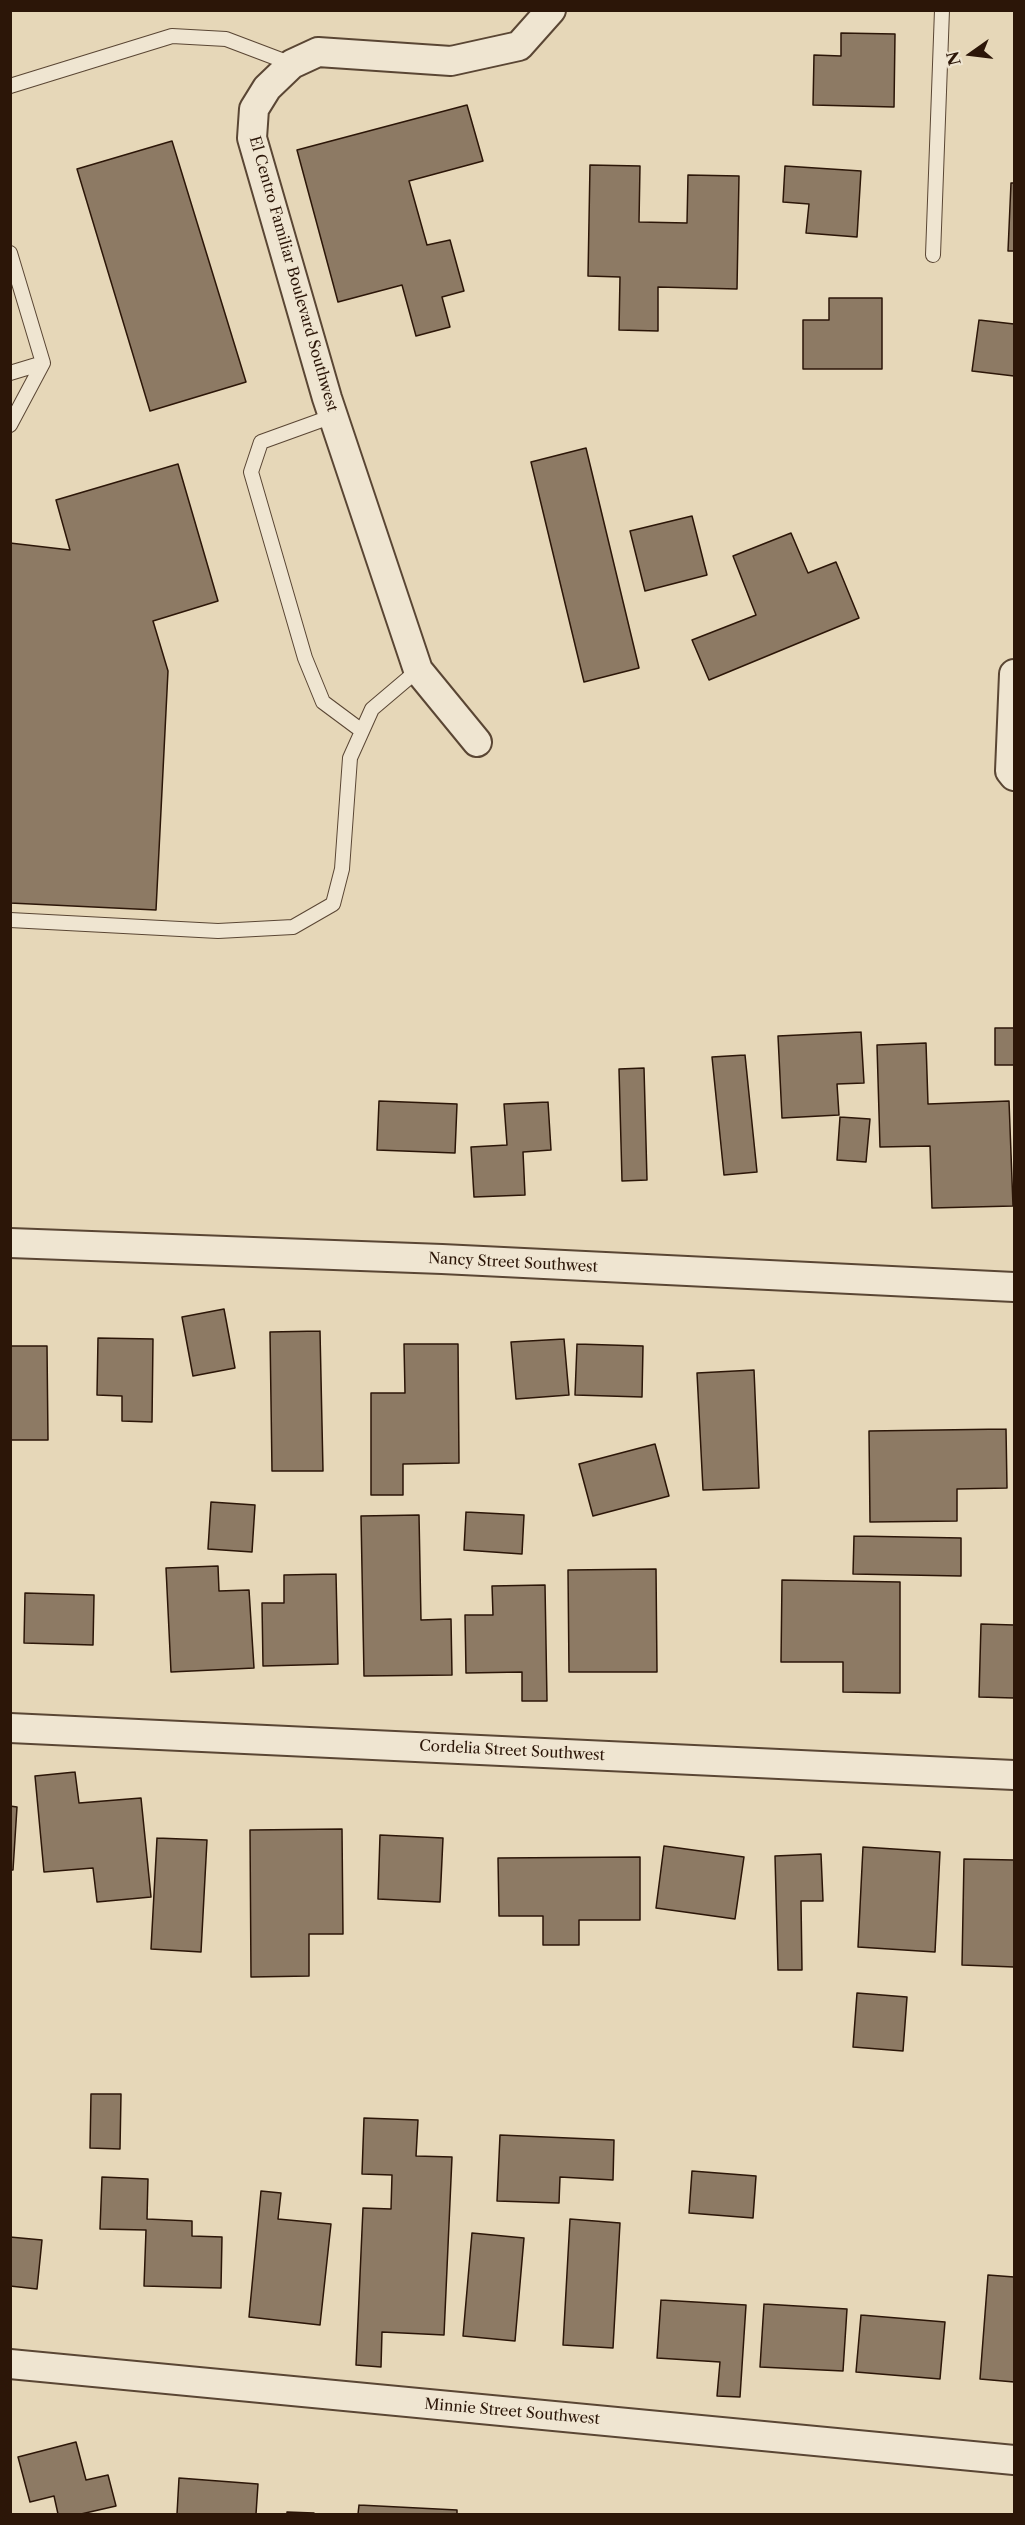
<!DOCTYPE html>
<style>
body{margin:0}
#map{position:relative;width:1025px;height:2525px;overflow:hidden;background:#e6d7b8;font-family:"Libre Caslon Text",serif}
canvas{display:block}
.frame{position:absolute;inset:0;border:12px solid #2c1608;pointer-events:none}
.north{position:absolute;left:941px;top:24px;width:60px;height:60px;-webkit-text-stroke:4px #efe5d1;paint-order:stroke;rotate:256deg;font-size:16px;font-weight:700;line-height:24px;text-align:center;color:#2c1608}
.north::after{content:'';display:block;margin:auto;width:21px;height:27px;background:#2c1608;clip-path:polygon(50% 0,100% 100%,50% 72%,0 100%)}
</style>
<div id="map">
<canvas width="1025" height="2525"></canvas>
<div class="frame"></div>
<div class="north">N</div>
</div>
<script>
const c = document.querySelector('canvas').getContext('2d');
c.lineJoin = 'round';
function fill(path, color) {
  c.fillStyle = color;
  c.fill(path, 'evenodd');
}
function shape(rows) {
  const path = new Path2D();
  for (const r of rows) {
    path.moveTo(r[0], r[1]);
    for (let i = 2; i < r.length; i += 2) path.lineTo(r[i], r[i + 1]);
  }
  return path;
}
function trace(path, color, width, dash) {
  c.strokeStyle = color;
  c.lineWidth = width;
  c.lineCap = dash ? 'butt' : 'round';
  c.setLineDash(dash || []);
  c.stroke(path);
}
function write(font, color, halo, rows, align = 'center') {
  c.font = font + ' "Libre Caslon Text",serif';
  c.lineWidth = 6;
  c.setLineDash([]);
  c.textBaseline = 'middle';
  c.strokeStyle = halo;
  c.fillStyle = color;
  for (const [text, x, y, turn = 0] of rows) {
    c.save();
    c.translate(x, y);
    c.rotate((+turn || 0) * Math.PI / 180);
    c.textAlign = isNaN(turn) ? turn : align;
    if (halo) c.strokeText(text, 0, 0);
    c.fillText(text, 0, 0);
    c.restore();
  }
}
const building = shape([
 [841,33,895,34,894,107,813,105,814,55,841,56,841,33],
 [467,105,483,161,409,181,427,245,450,240,464,291,442,297,450,327,416,336,402,285,338,302,297,150,467,105],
 [172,141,246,382,150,411,77,169,172,141],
 [590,165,640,166,639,222,687,223,688,175,739,176,737,289,658,287,658,331,619,330,620,277,588,276,590,165],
 [785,166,861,171,857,237,806,233,809,204,783,202,785,166],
 [1011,183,1014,183,1014,251,1008,251,1011,183],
 [829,298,882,298,882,369,803,369,803,320,829,320,829,298],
 [979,320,1014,324,1014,376,972,371,979,320],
 [586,448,639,668,584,682,531,462,586,448],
 [178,464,218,601,153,621,168,671,156,910,10,903,10,543,70,550,56,500,178,464],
 [692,516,707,575,645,591,630,531,692,516],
 [791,533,808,573,836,562,859,618,709,680,692,640,756,615,733,556,791,533],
 [995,1028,1014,1028,1014,1065,995,1065,995,1028],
 [861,1032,864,1083,837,1084,839,1115,782,1118,778,1036,861,1032],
 [926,1043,928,1104,1009,1101,1013,1206,932,1208,930,1146,880,1147,877,1045,926,1043],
 [745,1055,757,1172,724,1175,712,1057,745,1055],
 [644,1068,647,1180,622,1181,619,1069,644,1068],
 [379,1101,457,1104,455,1153,377,1150,379,1101],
 [548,1102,551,1150,523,1152,525,1195,474,1197,471,1147,507,1145,504,1104,548,1102],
 [840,1117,870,1119,866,1162,837,1160,840,1117],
 [224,1309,235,1368,193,1376,182,1317,224,1309],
 [320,1331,323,1471,272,1471,270,1332,320,1331],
 [98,1338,153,1339,152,1422,122,1421,122,1396,97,1395,98,1338],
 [564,1339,569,1395,516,1399,511,1342,564,1339],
 [404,1344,458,1344,459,1463,403,1464,403,1495,371,1495,371,1393,405,1393,404,1344],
 [577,1344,643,1346,642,1397,575,1395,577,1344],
 [10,1346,47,1346,48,1440,10,1440,10,1346],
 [754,1370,759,1488,703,1490,697,1373,754,1370],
 [1006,1429,1007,1488,957,1489,957,1521,870,1522,869,1431,1006,1429],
 [655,1444,669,1496,593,1516,579,1464,655,1444],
 [211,1502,255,1505,252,1552,208,1549,211,1502],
 [466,1512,524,1515,522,1554,464,1550,466,1512],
 [419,1515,421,1620,451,1619,452,1675,364,1676,361,1516,419,1515],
 [854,1536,961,1538,961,1576,853,1574,854,1536],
 [218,1566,219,1591,249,1590,254,1668,171,1672,166,1568,218,1566],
 [656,1569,657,1672,569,1672,568,1570,656,1569],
 [336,1574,338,1664,263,1666,262,1603,284,1603,284,1575,336,1574],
 [782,1580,900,1582,900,1693,843,1692,843,1662,781,1662,782,1580],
 [545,1585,547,1701,522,1701,522,1672,466,1673,465,1615,493,1615,492,1586,545,1585],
 [25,1593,94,1595,93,1645,24,1643,25,1593],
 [981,1624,1014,1625,1014,1698,979,1697,981,1624],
 [75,1772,79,1803,141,1798,151,1897,97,1902,93,1868,44,1872,35,1776,75,1772],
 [10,1806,17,1807,13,1870,10,1870,10,1806],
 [342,1829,343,1934,309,1934,309,1976,251,1977,250,1830,342,1829],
 [380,1835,443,1838,440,1902,378,1899,380,1835],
 [157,1838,207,1840,201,1952,151,1949,157,1838],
 [664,1846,744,1857,735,1919,656,1908,664,1846],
 [863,1847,940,1852,935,1952,858,1947,863,1847],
 [821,1854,823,1901,801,1901,802,1970,778,1970,775,1856,821,1854],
 [640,1857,640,1920,579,1920,579,1945,543,1945,543,1916,499,1916,498,1858,640,1857],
 [964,1859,1014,1860,1014,1967,962,1965,964,1859],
 [857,1993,907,1997,903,2051,853,2047,857,1993],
 [91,2094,121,2094,120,2149,90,2148,91,2094],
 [364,2118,418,2120,416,2156,452,2157,444,2335,382,2332,381,2367,356,2365,363,2208,391,2209,392,2175,362,2174,364,2118],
 [500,2135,614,2140,613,2180,560,2177,559,2203,497,2201,500,2135],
 [692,2171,756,2176,753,2218,689,2213,692,2171],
 [102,2177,148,2179,147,2219,192,2221,192,2236,222,2237,221,2288,144,2286,146,2230,100,2229,102,2177],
 [261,2191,281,2193,278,2219,331,2224,320,2325,249,2317,261,2191],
 [570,2219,620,2223,613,2348,563,2345,570,2219],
 [472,2233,524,2238,515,2341,463,2336,472,2233],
 [10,2237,42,2240,37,2289,10,2286,10,2237],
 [988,2275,1014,2277,1014,2382,980,2379,988,2275],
 [661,2300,746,2305,740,2397,717,2396,720,2362,657,2358,661,2300],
 [764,2304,847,2309,843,2371,760,2367,764,2304],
 [861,2315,945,2322,940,2379,856,2372,861,2315],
 [76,2442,86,2480,108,2475,116,2506,81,2514,58,2514,54,2496,30,2502,18,2457,76,2442],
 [179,2478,258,2484,256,2514,177,2514,179,2478],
 [359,2505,457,2510,457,2514,358,2514,359,2505],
 [287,2512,314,2513,314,2514,287,2514,287,2512]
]);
fill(building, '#8d7a64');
trace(building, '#2c1608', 1.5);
const lane = shape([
 [10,86,172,36,226,39,292,64],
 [10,253,43,363,10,373],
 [933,255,942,10],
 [333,416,261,442,251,472,305,658,323,702,362,731],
 [10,425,43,363],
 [10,920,218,931,293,927,333,904,342,869,350,758,372,709,418,670]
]);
const street = shape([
 [1014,674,1010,771,1014,776],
 [477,742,418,670,327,398,252,138,254,109,267,88,292,64,318,52,451,61,519,46,551,10],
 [10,1243,442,1259,1014,1287],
 [10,1728,1014,1775],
 [10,2364,1014,2460]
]);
trace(lane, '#5a4634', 16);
trace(street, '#5a4634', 32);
trace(lane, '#efe5d1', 14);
trace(street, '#efe5d1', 28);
write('15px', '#2c1608', '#efe5d1', [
 ["El Centro Familiar Boulevard Southwest",293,274,74],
 ["Nancy Street Southwest",513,1263,3],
 ["Cordelia Street Southwest",512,1751,3],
 ["Minnie Street Southwest",512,2412,5]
]);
</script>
